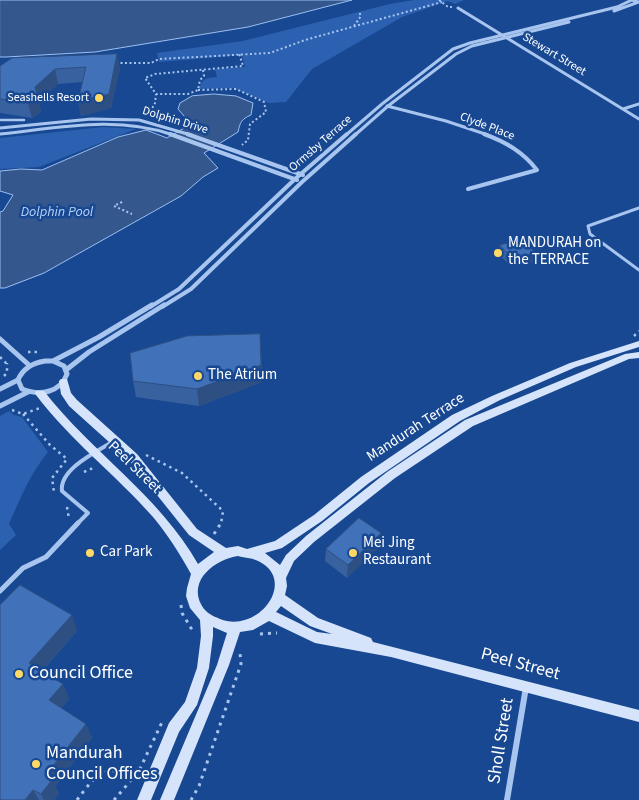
<!DOCTYPE html>
<style>
body{margin:0}
canvas{display:block;background:#184891}
</style>
<canvas width="639" height="800"></canvas>
<script>
const g = document.querySelector('canvas').getContext('2d');
g.lineJoin = 'round';
function paint(path, color) { g.fillStyle = color; g.fill(path, 'evenodd'); }
function stroke(path, color, width, dash) { g.strokeStyle = color; g.lineWidth = width; g.lineCap = dash ? 'butt' : 'round'; g.setLineDash(dash || []); g.stroke(path); }
function drawText(font, color, halo, rows, align = 'center') {
  g.font = font + ' "Source Sans 3",sans-serif'; g.lineWidth = 5; g.setLineDash([]); g.textBaseline = 'middle'; g.strokeStyle = halo; g.fillStyle = color; for (const [text, x, y, turn = 0] of rows) {
    g.save(); g.translate(x, y); g.rotate((+turn || 0) * Math.PI / 180); g.textAlign = isNaN(turn) ? turn : align; if (halo) g.strokeText(text, 0, 0); g.fillText(text, 0, 0); g.restore();
  }
}
const green = new Path2D(`
 M414 0H464L455 4 448 1 402 17 312 69 286 102 269 103 233 88 199 89C203 78 206 78 217 77L215 69 245 67 242 55 159 62 157 53 243 41 390 4Z
 M103 127 136 129 39 167 0 169V138Z
 M9 411 14 415 22 417 48 452C30 474 20 499 9 524L16 535 0 550V416Z`);
const water = new Path2D(`
 M0 0H352L248 27 95 52 6 57H0Z
 M214 94 236 96 253 103 251 115C241 119 240 123 238 132L204 153 218 168 203 177 181 196 44 273 5 288H0V212L3 211 13 195 0 191V171L21 169 42 170 118 137 146 130 167 138 191 124 178 109 180 103 192 96Z`);
const pathFar2 = new Path2D(`
 M439 0 448 7H452
 M354 26 361 16 359 12
 M116 63H151L159 59 270 53 305 40 442 2
 M203 70 204 76 200 80 198 90 188 94H156L145 78 155 74 243 66 239 53
 M198 90 236 89 264 102 266 112 250 124 248 140 242 145
 M148 116 155 103 156 94
 M122 202 114 206 132 214`);
const pathFar1 = new Path2D(`
 M634 336 639 331
 M28 352H39
 M0 357 6 363
 M4 376 7 373V363
 M12 410 23 414 40 408
 M23 414 50 445 67 459 52 478 54 492
 M146 455 182 473 223 511 221 524
 M84 472 95 467
 M67 507 69 519`);
const path = new Path2D(`
 M214 534 221 523
 M181 605 182 613 194 633
 M260 634 277 633
 M77 800C101 768 99 771 139 771
 M114 800 139 771 163 720
 M191 800 199 786 241 664 240 653`);
const laneFar3 = new Path2D(`
 M0 120H24`);
const laneFar2 = new Path2D(`
 M639 208 588 226 590 234 639 270`);
const laneFar1 = new Path2D(`
 M77 524 88 513 62 491C59 469 98 451 114 441`);
const lane = new Path2D(`
 M0 591 23 568 46 557 78 523`);
const streetFar3 = new Path2D(`
 M458 8 639 119
 M614 11 639 2
 M387 106 446 121 488 135
 M623 109 639 104
 M0 128 91 119 139 120 191 135
 M0 134C58 128 117 115 173 135
 M346 135 382 104 453 49 470 43 617 7 632 0 638 2
 M355 135 388 106 456 54 472 46 569 22`);
const streetFar2 = new Path2D(`
 M170 134 297 180
 M187 134 303 175
 M468 189 537 170C523 152 506 142 484 134
 M150 307 179 289 295 179 347 134
 M162 307 191 289 302 182 356 134`);
const streetFar1 = new Path2D(`
 M0 339 29 365
 M45 361H53L64 366 67 374C60 393 40 396 22 389L18 380C23 368 32 363 45 361Z
 M53 361 99 337 152 305
 M66 370 89 352 164 305
 M0 389 18 380
 M0 406 28 392`);
const street = new Path2D(`
 M507 800 526 687`);
const secondary = new Path2D(`
 M639 341V347L576 367 500 400 460 421 369 483 322 521 282 548 265 553 280 565 286 555 306 536 387 472 465 420 625 354 639 352V358L629 359 473 426 395 478 314 542 294 561 286 578 287 586 285 595 318 618 371 638 373 642 639 710V722L391 657 315 643 269 621 253 630 240 632 229 665 174 800H160L217 665 227 633 213 627V636L209 668 197 705 179 732 151 800H137L169 723 185 702 197 668 201 636 200 620 190 608 186 596 187 588 191 574C180 554 168 535 153 517 116 475 71 441 36 395L35 393 36 391H44C91 452 159 495 198 564L214 552 189 535 129 460 69 406 61 394 59 381 61 379H67L71 393 77 400 137 454 197 529 226 548 238 546 247 549 275 541 314 515 361 477 452 415 492 396 570 363ZM238 556C245 558 254 558 260 562 297 582 258 634 220 619 213 616 206 613 202 606 187 580 216 559 238 556ZM281 606 310 626 332 634 317 632 276 612Z`);
const wall = new Path2D(`
 M0 66 120 68 111 108 81 116 78 101 83 82 58 84 39 101 41 112 32 118 0 113Z
 M500 245 536 253 534 262 511 267 498 253Z
 M261 350 262 382 199 406 136 397 133 381Z
 M380 546 347 578 325 561 326 549Z
 M0 605 77 631 42 671 63 684 69 699 61 708 86 724 92 738 55 786 59 793 54 800H0Z`);
const shadedWall = new Path2D(`
 M117 54 120 68 111 108 81 116 78 101Z
 M55 69 58 84 39 101 41 112 32 118 28 103 35 87Z
 M536 253 534 262 511 267 512 259Z
 M260 334 262 382 199 406 197 389Z
 M381 533 380 546 347 578 348 565Z
 M72 615 77 631 35 678 29 663Z
 M63 684 69 699 55 715 49 700Z
 M86 724 92 738 55 786 59 793 54 800H44L41 794 45 776Z
 M33 790 39 800H25Z`);
const building = new Path2D(`
 M117 54 109 94 78 101 86 67 55 69 35 87 38 98 28 103 0 99V66L12 58Z
 M523 240 536 253 512 259 500 245Z
 M260 334 261 365 197 389 133 381 130 353 187 336Z
 M359 518 381 533 348 565 326 549Z
 M20 585 72 615 29 663 63 684 49 700 86 724 45 776 52 780 41 794 33 790 25 800H0V605Z`);
const markers = [
 [99,98,5,"#ffd966"],
 [498,253,5,"#ffd966"],
 [198,376,5,"#ffd966"],
 [90,553,5,"#ffd966"],
 [353,553,5,"#ffd966"],
 [19,674,5,"#ffd966"],
 [36,764,5,"#ffd966"]
];
const farStreetnames = [
 ["Stewart Street",554,55,31],
 ["Dolphin Drive",175,121,17],
 ["Clyde Place",487,127,21],
 ["Ormsby Terrace",321,144,-41]
];
const farPoinames = [
 ["Seashells Resort",89,98]
];
const farWaternames = [
 ["Dolphin Pool",57,213]
];
const poiNames = [
 ["MANDURAH on",508,244],
 ["the TERRACE",508,261],
 ["The Atrium",208,376],
 ["Mei Jing",363,544],
 ["Restaurant",363,561],
 ["Car Park",100,553]
];
const streetNames = [
 ["Mandurah Terrace",416,428,-33],
 ["Peel Street",134,468,44]
];
const nearStreetnames = [
 ["Peel Street",520,665,15],
 ["Sholl Street",502,741,-81]
];
const nearPoinames = [
 ["Council Office",29,674],
 ["Mandurah",46,754],
 ["Council Offices",46,775]
];
paint(green, '#2b61b0');
paint(water, '#34578d');
stroke(water, '#9abff2', 1);
stroke(pathFar2, '#a7c5ef', 2, [2, 2.5]);
stroke(pathFar1, '#a7c5ef', 2.5, [2.5, 4]);
stroke(path, '#a7c5ef', 3, [3, 5]);
stroke(laneFar3, '#a7c5ef', 2.5);
stroke(laneFar2, '#a7c5ef', 3);
stroke(laneFar1, '#a7c5ef', 4);
stroke(lane, '#a7c5ef', 5);
stroke(streetFar3, '#a7c5ef', 3);
stroke(streetFar2, '#a7c5ef', 4);
stroke(streetFar1, '#a7c5ef', 5);
stroke(street, '#a7c5ef', 6);
paint(secondary, '#d5e4fb');
paint(wall, '#38619f');
paint(shadedWall, '#2e4f82');
paint(building, '#4171b9');
stroke(building, '#2e4f82', 1);
for (const [x, y, r, color] of markers) { const dot = new Path2D(); dot.arc(x, y, r, 0, 2 * Math.PI); g.fillStyle = color; g.fill(dot); stroke(dot, '#184891', 2); }
drawText('12px', '#fff', '#184891', farStreetnames);
drawText('12px', '#fff', '#184891', farPoinames, 'right');
drawText('italic 14px', '#b3cff6', '#184891', farWaternames);
drawText('15px', '#fff', '#184891', poiNames, 'left');
drawText('15px', '#fff', '#184891', streetNames);
drawText('18px', '#fff', '#184891', nearStreetnames);
drawText('18px', '#fff', '#184891', nearPoinames, 'left');
</script>
